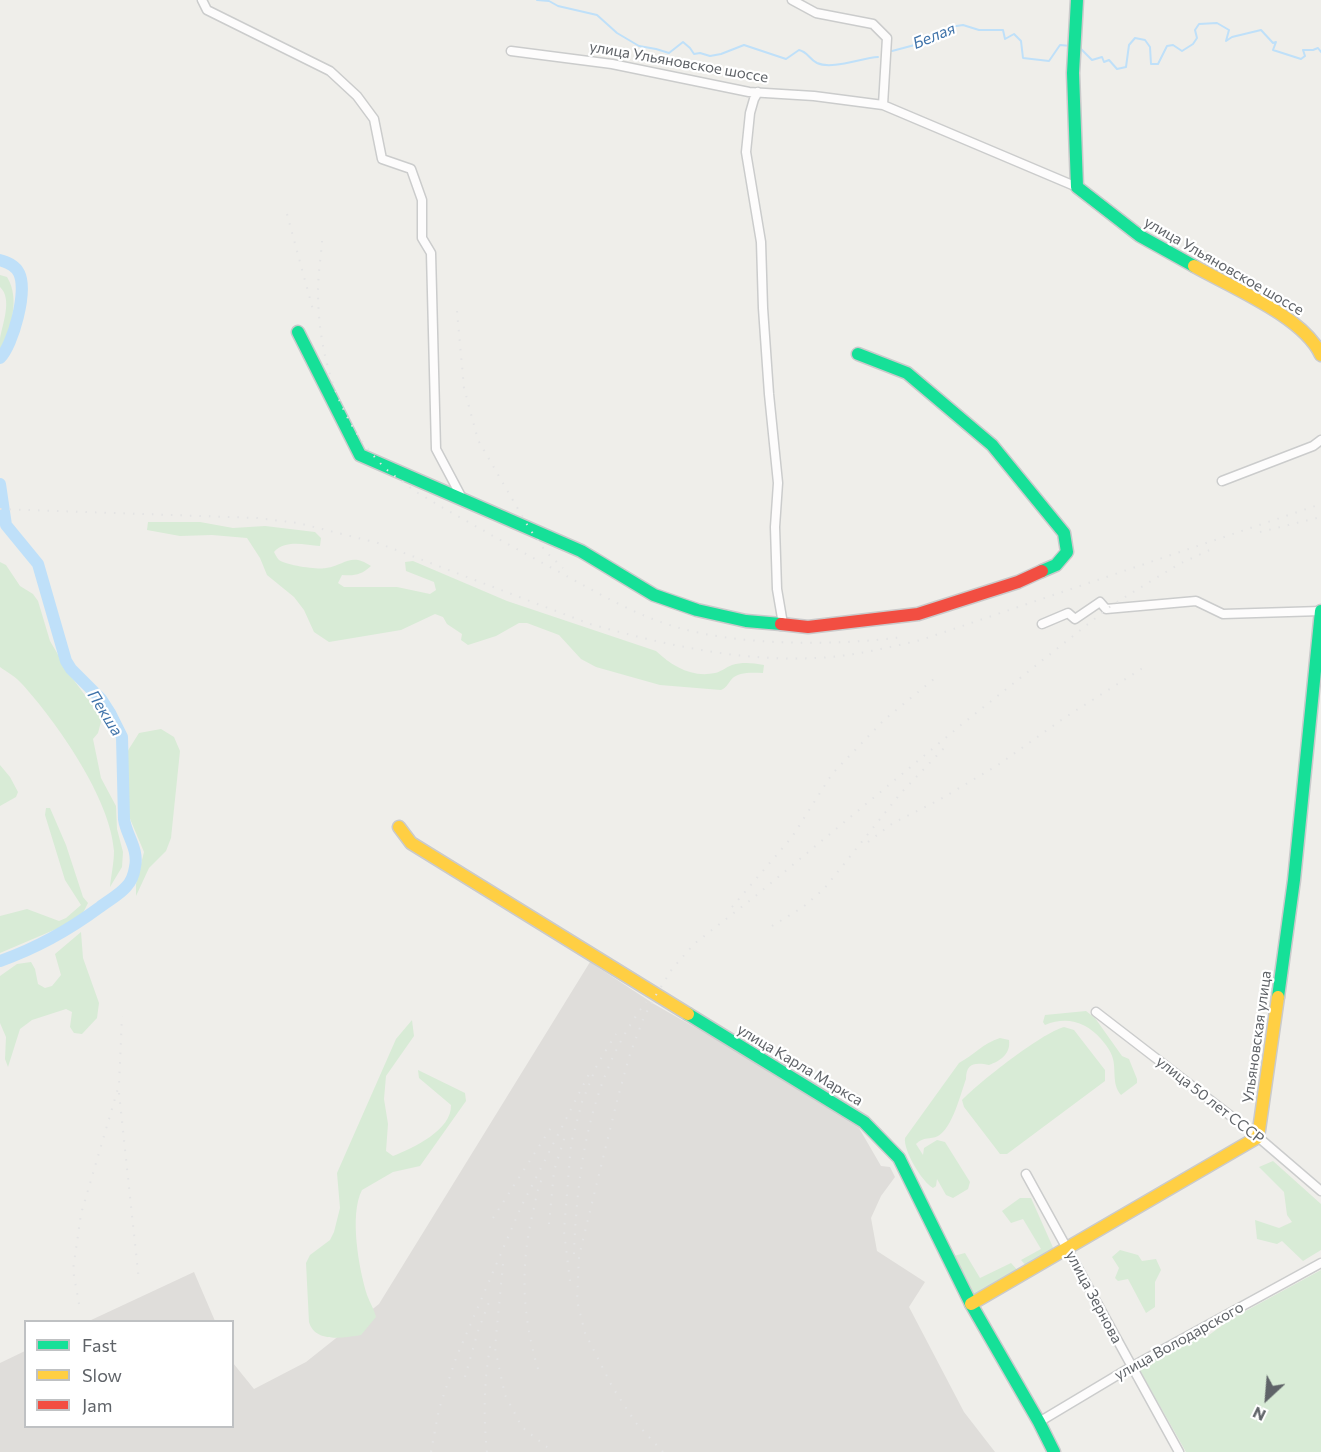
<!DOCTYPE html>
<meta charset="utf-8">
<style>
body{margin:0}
#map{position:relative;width:1321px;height:1452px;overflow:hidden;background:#efeeea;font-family:Commissioner,sans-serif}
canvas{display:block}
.legend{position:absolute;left:24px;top:1320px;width:210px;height:108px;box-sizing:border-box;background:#fff;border:2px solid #bfc1c3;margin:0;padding:8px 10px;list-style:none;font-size:18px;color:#5f6368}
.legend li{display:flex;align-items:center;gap:12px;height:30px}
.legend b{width:30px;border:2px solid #bfc1c3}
.north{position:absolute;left:1237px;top:1368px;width:60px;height:60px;-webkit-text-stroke:4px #fff;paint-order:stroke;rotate:206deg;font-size:16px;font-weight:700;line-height:24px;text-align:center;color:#5f6368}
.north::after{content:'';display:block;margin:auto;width:21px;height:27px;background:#5f6368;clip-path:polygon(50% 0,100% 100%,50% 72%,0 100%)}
</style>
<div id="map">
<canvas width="1321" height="1452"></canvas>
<ul class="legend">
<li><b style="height:8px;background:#16e098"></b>Fast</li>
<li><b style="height:8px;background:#ffcf43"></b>Slow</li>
<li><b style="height:8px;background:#f24e42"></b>Jam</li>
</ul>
<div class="north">N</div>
</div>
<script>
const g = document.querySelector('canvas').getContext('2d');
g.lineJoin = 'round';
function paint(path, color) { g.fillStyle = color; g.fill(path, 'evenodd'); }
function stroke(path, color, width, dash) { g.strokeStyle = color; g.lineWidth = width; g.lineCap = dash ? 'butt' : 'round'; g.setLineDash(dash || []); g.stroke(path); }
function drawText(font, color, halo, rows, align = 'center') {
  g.font = font + ' Commissioner,sans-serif'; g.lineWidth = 4.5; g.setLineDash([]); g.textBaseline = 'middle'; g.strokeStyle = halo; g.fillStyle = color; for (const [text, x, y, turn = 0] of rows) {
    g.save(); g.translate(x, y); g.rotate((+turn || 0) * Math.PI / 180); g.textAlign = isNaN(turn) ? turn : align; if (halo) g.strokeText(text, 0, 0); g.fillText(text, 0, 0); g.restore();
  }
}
const industrial = new Path2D(`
 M590 962 654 1004 724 1044 859 1128 881 1166 890 1167 895 1177 881 1196 871 1218 877 1251 925 1282 909 1307 964 1412 995 1452H0V1363L25 1351 26 1426H232L233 1363 254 1389 306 1362 379 1304Z
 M194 1272 215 1321H89Z`);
const green = new Path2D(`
 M0 275 7 277C21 299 10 332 0 354 0 350 0 344 0 339 2 325 13 299 0 287Z
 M148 522H200L233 528 265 526 315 532 321 538 320 546C305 545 285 539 274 552 275 554 277 558 279 560 285 565 318 570 326 568 345 565 351 552 371 566 361 575 355 576 342 575L338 583 344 587H397L430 594 436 590 434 582 406 571 405 562 413 561 507 601 656 651C672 666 692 678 715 673 721 672 726 667 732 665 743 662 752 663 764 665L763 673C753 673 738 671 731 680 727 685 727 687 721 690L660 685 596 667 581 659 559 635 527 623H519L496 636 468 645 461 640 462 634 447 624 443 617 435 614 401 630 329 642 314 632 304 610 294 597 267 575 260 558 247 538 212 535 180 536 147 530Z
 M0 562 6 565 20 586 33 594 38 601 50 641 70 675 102 718 98 733 93 739 101 778 116 806 117 829 123 852 122 867 110 887C111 876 114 863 114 851 111 799 56 721 22 684 16 677 7 672 0 667Z
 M161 729 174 737 180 751 171 838 166 851 149 868 136 896V884L144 852 128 814 127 752 139 733Z
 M0 765 10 777 18 792 16 797 0 806Z
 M46 808H50L66 845 83 897 88 903 83 913 75 921 0 953V916L27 909 59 921 66 918 81 905 65 880 45 815Z
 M81 932 83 958 99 1003 97 1018 82 1034 74 1033 70 1027 72 1012 66 1009 32 1020 20 1029 8 1067 5 1059 6 1037 0 1023V976L17 964 31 962 35 969 38 984 45 988 52 986 61 975 55 954Z
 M1086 1011 1095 1018 1122 1056 1129 1059 1137 1079V1083L1121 1095C1112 1085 1116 1071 1113 1059 1111 1051 1106 1045 1101 1039 1086 1022 1067 1016 1045 1025L1043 1022 1045 1015Z
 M412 1020 414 1036 386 1076 384 1099 388 1124 386 1151 393 1156C413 1148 452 1130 451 1105L419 1078 418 1070 465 1093 466 1101 420 1166 393 1172 362 1190C349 1215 359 1269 367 1295 370 1303 374 1309 376 1317L361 1335C343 1338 315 1343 309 1322L306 1263 310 1255 330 1240 334 1232 340 1208 337 1173 396 1039Z
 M1064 1027 1074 1030 1105 1070V1081L1007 1154H1000L964 1107 962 1100C981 1081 1040 1034 1064 1027Z
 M1000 1038 1009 1040C1011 1054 1000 1061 989 1065 975 1062 966 1063 966 1079 961 1093 952 1129 938 1136 930 1140 924 1136 916 1144L923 1155 924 1148 937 1140 945 1142 970 1182 968 1189 953 1198 946 1195 937 1179 936 1186 933 1188C922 1182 903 1150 905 1138L959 1063C974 1055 983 1043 1000 1038Z
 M1273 1161 1321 1204V1250L1303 1261 1282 1241 1277 1244 1257 1239 1255 1220 1279 1228 1292 1222 1287 1215 1284 1192 1259 1167Z
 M1020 1198H1031L1055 1252 1029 1269 1021 1260 1041 1249 1023 1219 1011 1223 1002 1211Z
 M1120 1250 1138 1255 1142 1261 1156 1259 1161 1270 1155 1282V1307L1146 1313 1128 1279 1118 1281 1115 1278 1119 1268 1112 1257Z
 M965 1253 980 1278 1011 1263 1020 1273 978 1297 972 1292 950 1257Z
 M1321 1270V1452H1186L1139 1369 1184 1344 1209 1335 1231 1319Z`);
const stream = new Path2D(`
 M537 0 549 1 558 6 597 15 617 33 639 46 656 49 669 53 683 42 690 48 694 54 700 53 710 56 721 54 744 45 786 59 799 50C808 52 809 59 817 63 832 70 861 58 878 57
 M1079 47 1092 60 1102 57 1104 62 1109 60 1117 69 1126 67 1129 45 1135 38 1145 40 1150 47 1151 64H1158L1167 46 1173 45 1182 51 1193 44 1197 38 1195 30 1199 24 1217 23 1229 30 1226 41 1232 37 1261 30 1273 43 1276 42 1273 50 1301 59 1305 56 1303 50H1313L1318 48 1321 52
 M892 51 926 42 940 36 950 27 963 25 979 30H1003L1005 39 1014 34 1021 41 1023 58 1049 61 1060 45 1071 46`);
const river = new Path2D(`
 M0 260C8 263 15 265 19 273 28 291 13 345 0 358
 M0 484 6 525 38 564 66 661 71 669 101 699 110 713 122 737 124 819C126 835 139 849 135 867 134 874 131 882 126 887 119 895 109 900 100 907 69 930 37 948 0 961`);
const street = new Path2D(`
 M202 0 207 10 330 71 357 96 374 119 382 159 411 169 422 200V238L431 253 436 449 462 498
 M792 0 816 13 873 24 887 38 883 105
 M511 51 612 64 749 92 814 96 883 105 1077 187
 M758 92 754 99 750 113 746 152 761 242 763 308 769 394 778 483 775 527 777 589 783 624
 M1222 481 1313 446 1321 440
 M1042 624 1068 613 1075 619 1100 602 1106 609 1196 601 1223 614 1321 611
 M1096 1012 1258 1137 1321 1191
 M1026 1174 1179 1452
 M1039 1422 1131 1367 1321 1263`);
const fast = new Path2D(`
 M1077 0 1073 73 1077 187 1140 236 1194 266
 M298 332 360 455 581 551 654 595 697 610 746 621 781 624
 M858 354 907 373 992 445 1064 533 1067 552 1056 565 1042 571
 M1278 997 1294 880 1321 611
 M688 1014 864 1122 899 1158 971 1304 1039 1422 1054 1452`);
const slow = new Path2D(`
 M1194 266C1231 287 1304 317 1321 355
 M399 827 411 843 688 1014
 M971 1304 1258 1137 1278 997`);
const jam = new Path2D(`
 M781 624 808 627 918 614 1018 582 1042 571`);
const rail = new Path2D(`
 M287 214 313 310
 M322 241C321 257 318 275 318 291 318 355 338 422 385 468 395 477 407 485 418 493 465 521 513 547 561 573 598 593 635 615 676 627 740 646 836 646 902 637
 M457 311 464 388 478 440 529 528 546 552 563 568
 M0 509 257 518 298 523 378 543 590 624C669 646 749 664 831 657 861 654 891 647 921 640L1321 504
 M1260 532 1321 517
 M868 842 893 823 939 800 998 765 1064 718 1146 666
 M732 907 792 837 832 774 884 720 934 679
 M772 926 803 907 824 889 900 794 944 748
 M119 1093 139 1281
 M493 1218 554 1123
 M549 1224 554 1171 566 1133
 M574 1254C577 1165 591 1074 646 1002
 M503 1264 495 1348 505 1395 522 1427 553 1452
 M570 1281 564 1231 571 1144 582 1102 597 1065 616 1034
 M79 1304 73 1270 81 1214 119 1085 122 1016
 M538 1369C522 1315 520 1267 533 1212 536 1200 537 1188 543 1177
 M465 1377 478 1331 491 1297
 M431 1452 439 1409 456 1358 521 1207 591 1070
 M487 1452C483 1415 484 1378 491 1342
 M663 1452 636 1423 613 1388 585 1333 577 1301 579 1256 618 1097 630 1054 644 1017 656 995 672 969 694 944 753 898 961 725 1112 605 1179 564 1212 549`);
const streetNames = [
 ["улица Ульяновское шоссе",679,62,10],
 ["улица Ульяновское шоссе",1224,266,30],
 ["Ульяновская улица",1257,1037,-82],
 ["улица Карла Маркса",800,1065,31],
 ["улица 50 лет СССР",1210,1100,38],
 ["улица Зернова",1094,1297,62],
 ["улица Володарского",1179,1341,-29]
];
const waterNames = [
 ["Белая",934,36,-22],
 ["Пекша",105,713,58]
];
paint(industrial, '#dfddda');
paint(green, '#d8ebd6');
stroke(stream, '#bfe0f9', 2);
stroke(river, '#bfe0f9', 12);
stroke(street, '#cbcccc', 11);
stroke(fast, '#cacacb', 15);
stroke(slow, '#cacacb', 15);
stroke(jam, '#cacacb', 15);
stroke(street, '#fdfcfc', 8);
stroke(fast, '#16e098', 12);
stroke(slow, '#ffcf43', 12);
stroke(jam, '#f24e42', 12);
stroke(rail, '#e4e4e4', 2, [1.5, 8]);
drawText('15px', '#5f6368', '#fff', streetNames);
drawText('italic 16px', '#4174aa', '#fff', waterNames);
</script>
